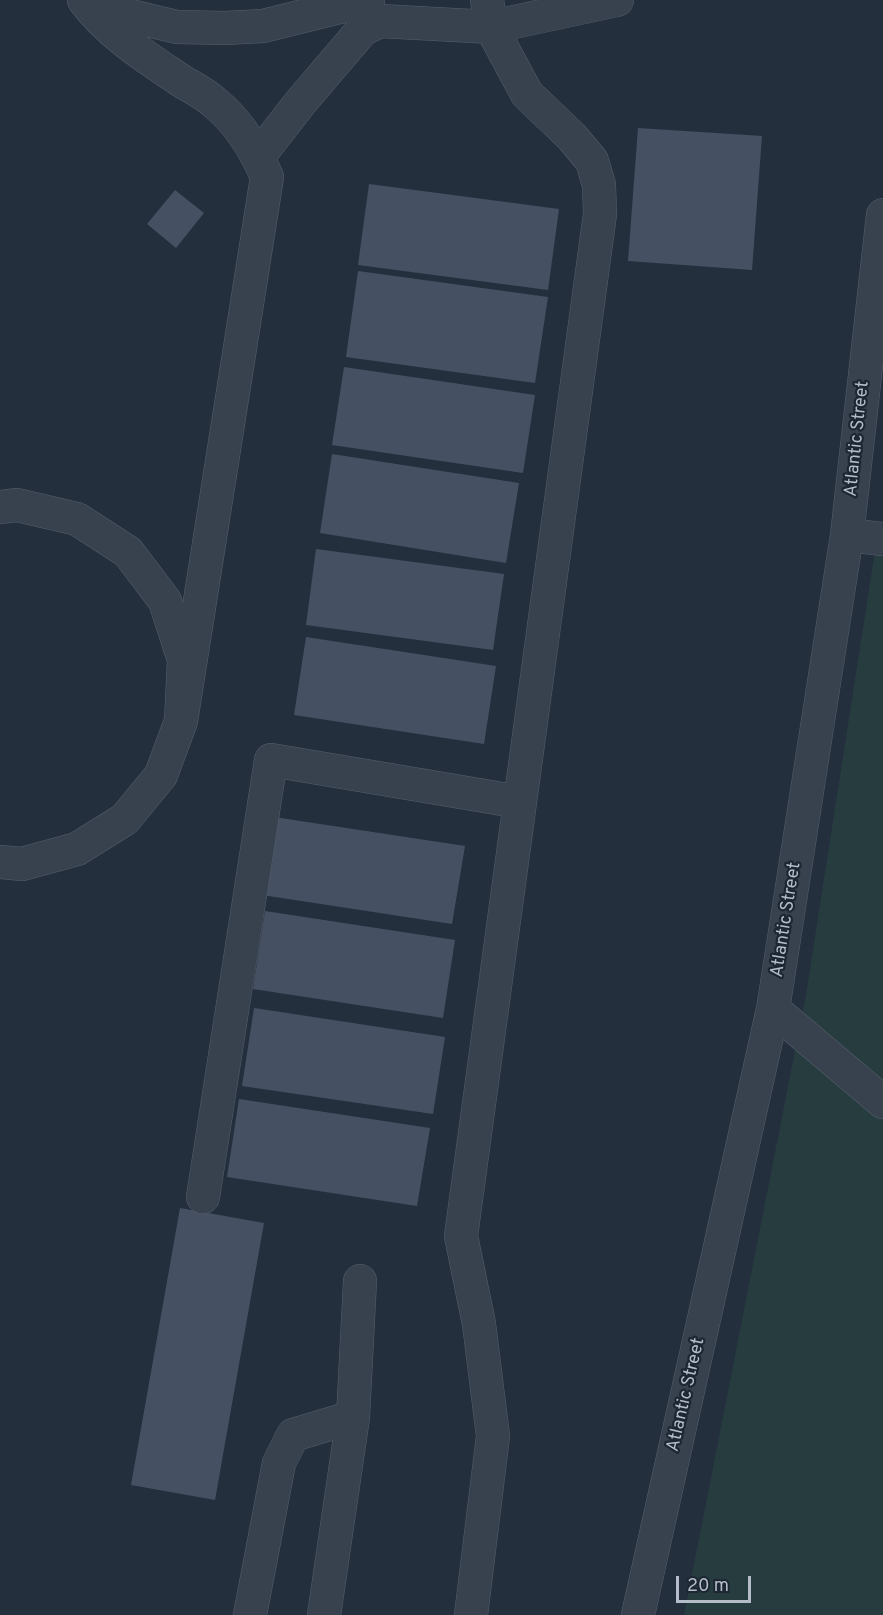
<!DOCTYPE html>
<style>
body{margin:0}
#map{position:relative;width:883px;height:1615px;overflow:hidden;background:#242f3e;font-family:Overpass,sans-serif}
canvas{display:block}
.scale{position:absolute;left:676px;top:1576px;width:75px;height:27px;box-sizing:border-box;border:3px solid #b4bcc9;border-top:0;padding-left:8px;font-size:18px;line-height:21px;white-space:nowrap;color:#b4bcc9;-webkit-text-stroke:4px #1d2633;paint-order:stroke}
</style>
<div id="map">
<canvas width="883" height="1615"></canvas>
<div class="scale">20 m</div>
</div>
<script>
const g = document.querySelector('canvas').getContext('2d');
g.lineJoin = 'round';
function paint(path, color) { g.fillStyle = color; g.fill(path, 'evenodd'); }
function stroke(path, color, width, dash) { g.strokeStyle = color; g.lineWidth = width; g.lineCap = dash ? 'butt' : 'round'; g.setLineDash(dash || []); g.stroke(path); }
function drawText(font, color, halo, rows, align = 'center') {
  g.font = font + ' Overpass,sans-serif'; g.lineWidth = 4.5; g.setLineDash([]); g.textBaseline = 'middle'; g.strokeStyle = halo; g.fillStyle = color; for (const [text, x, y, turn = 0] of rows) {
    g.save(); g.translate(x, y); g.rotate((+turn || 0) * Math.PI / 180); g.textAlign = isNaN(turn) ? turn : align; if (halo) g.strokeText(text, 0, 0); g.fillText(text, 0, 0); g.restore();
  }
}
const green = new Path2D(`
 M877 538 883 539V1615H684L806 995Z`);
const building = new Path2D(`
 M638 128 762 136 752 270 628 261Z
 M369 184 559 209 548 290 358 265Z
 M175 190 204 213 176 248 147 224Z
 M358 271 548 297 535 383 346 357Z
 M344 367 535 395 523 473 332 445Z
 M332 454 519 483 506 563 320 533Z
 M316 549 504 574 493 650 306 625Z
 M306 637 496 666 484 744 294 715Z
 M274 817 465 846 452 924 262 895Z
 M265 911 455 940 443 1018 253 989Z
 M254 1008 445 1037 433 1114 242 1086Z
 M239 1099 430 1128 417 1206 227 1177Z
 M180 1208 264 1223 215 1500 131 1485Z`);
const minor = new Path2D(`
 M84 0C110 35 148 58 183 82 194 88 205 94 214 102 239 122 255 149 267 177L181 721
 M96 0 126 15 177 27 225 28 263 26 368 0
 M258 157 300 103 363 29 380 21 491 27 617 0
 M0 507 17 505 77 519 128 552 165 601 184 660 181 721 161 775 125 819 77 849 22 864 0 862
 M847 535 883 539
 M773 1009 883 1102
 M203 1197 271 760 520 802
 M250 1615 279 1463 293 1435 353 1417
 M324 1615 353 1417 360 1281
 M471 1615 493 1436 479 1324 461 1236 600 214 599 185 592 161 572 137 527 94 491 27 487 0
 M638 1615 773 1009 847 535 883 215`);
const streetNames = [
 ["Atlantic Street",858,439,-84],
 ["Atlantic Street",787,920,-81],
 ["Atlantic Street",687,1395,-77]
];
paint(green, '#263c3f');
paint(building, '#455162');
stroke(minor, '#565f6c', 34);
stroke(minor, '#38414e', 33);
drawText('18px', '#b4bcc9', '#1d2633', streetNames);
</script>
